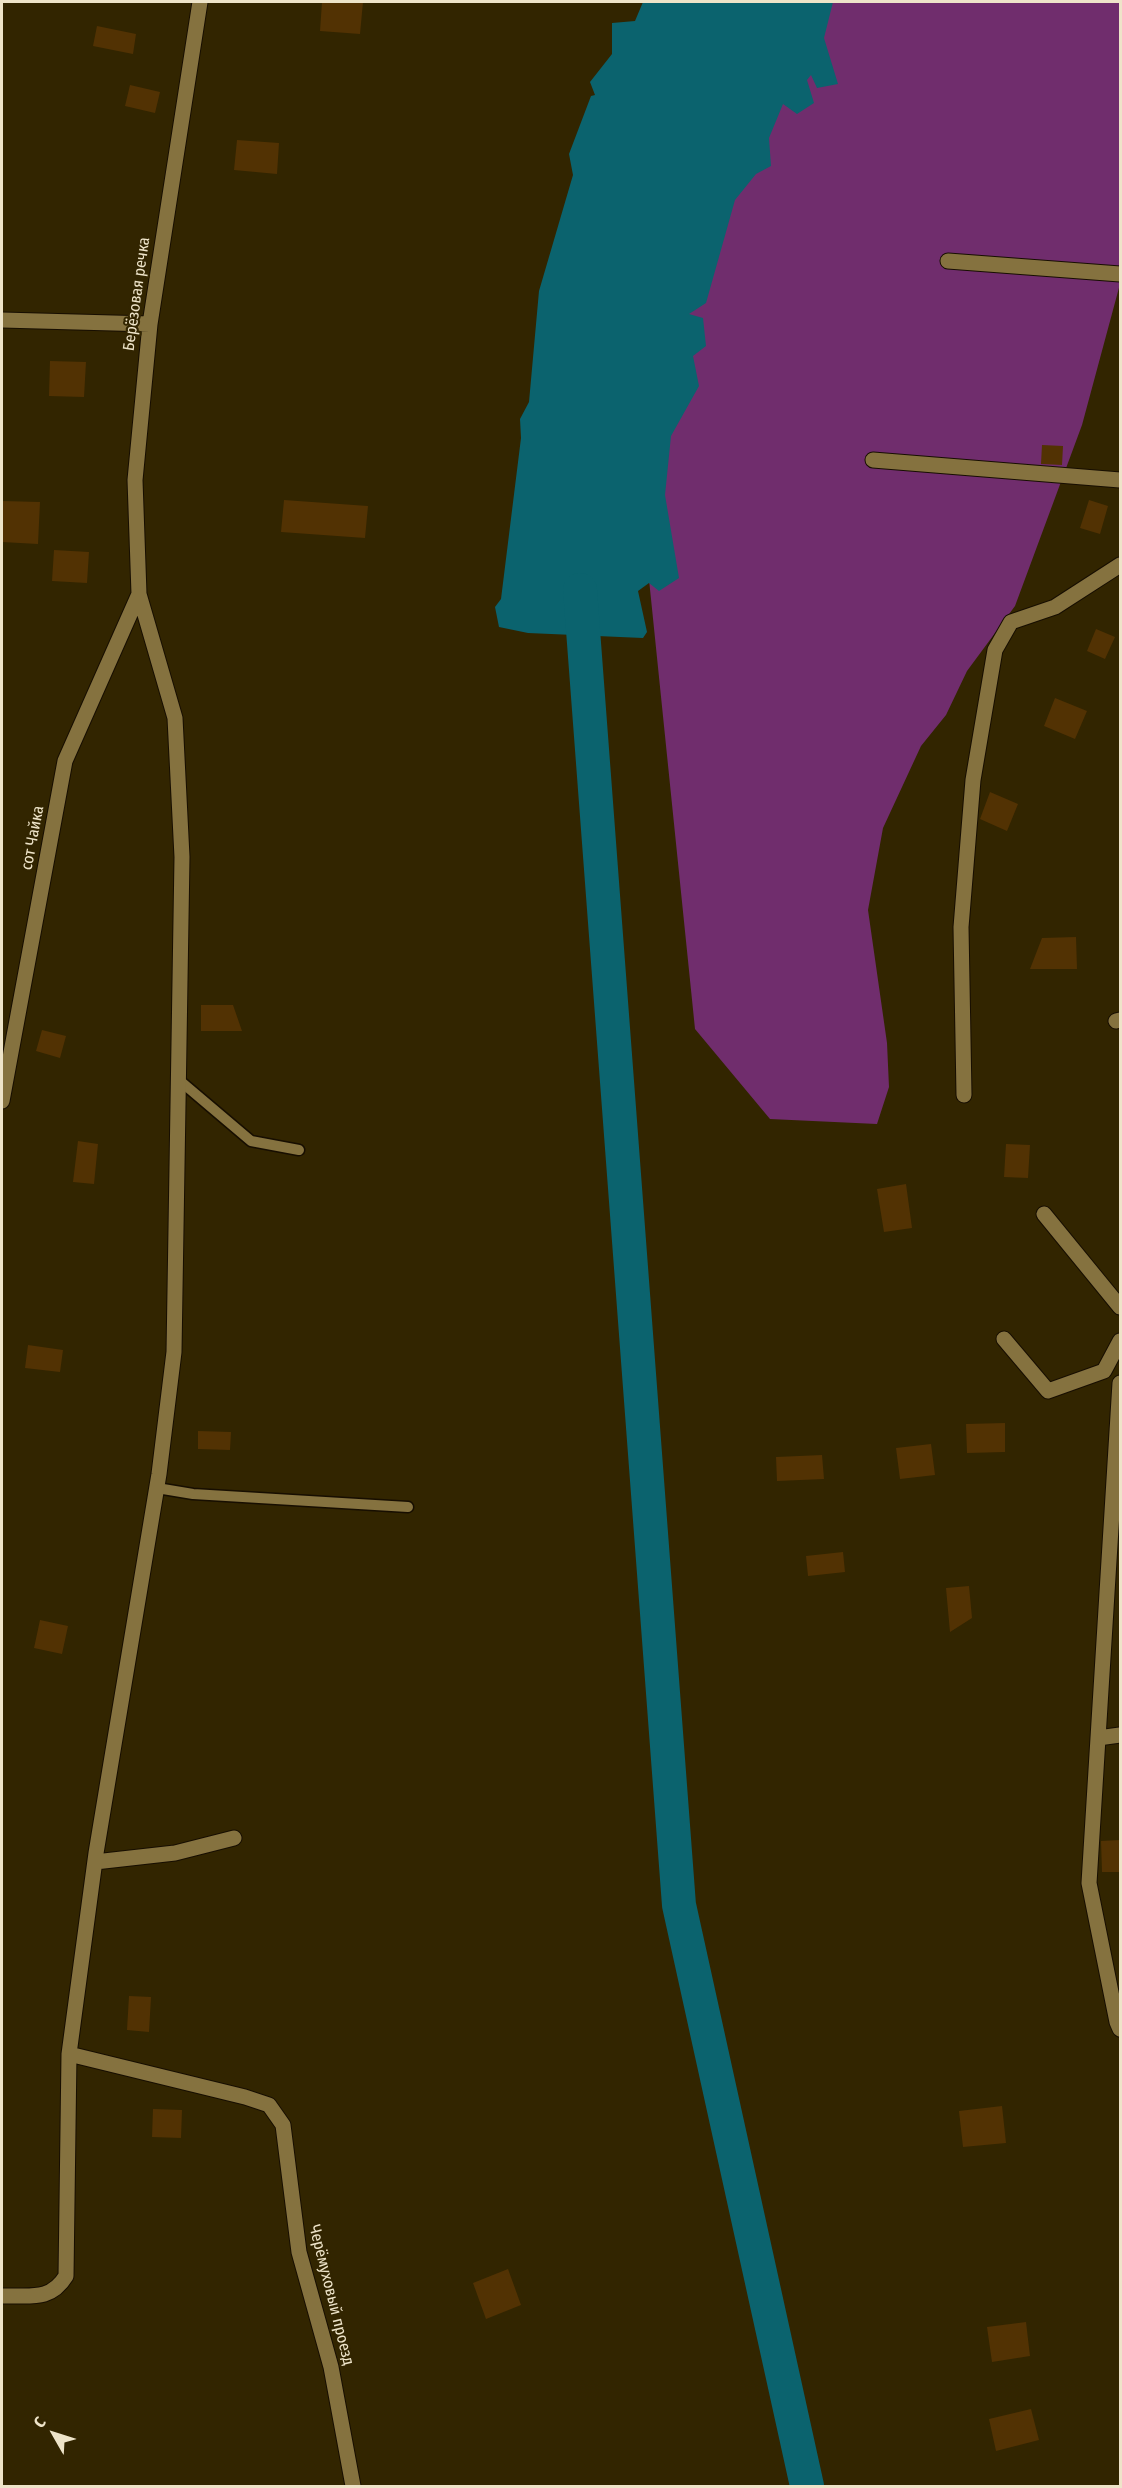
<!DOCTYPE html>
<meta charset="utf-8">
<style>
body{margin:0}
#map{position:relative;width:1122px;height:2488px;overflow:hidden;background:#322500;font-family:"Fira Sans Condensed",sans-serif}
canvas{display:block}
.frame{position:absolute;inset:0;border:3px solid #eee4c9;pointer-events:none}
.north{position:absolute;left:24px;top:2404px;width:60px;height:60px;-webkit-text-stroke:4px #322500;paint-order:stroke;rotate:309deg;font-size:16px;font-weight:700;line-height:24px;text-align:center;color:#eee4c9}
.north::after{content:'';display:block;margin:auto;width:21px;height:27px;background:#eee4c9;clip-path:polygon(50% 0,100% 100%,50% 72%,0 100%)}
</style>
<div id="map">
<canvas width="1122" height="2488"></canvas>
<div class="frame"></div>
<div class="north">С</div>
</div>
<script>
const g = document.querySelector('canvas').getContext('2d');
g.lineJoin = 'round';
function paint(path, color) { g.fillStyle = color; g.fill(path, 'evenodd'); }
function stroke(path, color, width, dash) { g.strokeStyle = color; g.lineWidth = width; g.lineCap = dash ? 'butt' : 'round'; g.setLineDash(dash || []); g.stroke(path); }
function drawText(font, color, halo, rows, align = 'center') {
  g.font = font + ' "Fira Sans Condensed",sans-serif'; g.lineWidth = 4.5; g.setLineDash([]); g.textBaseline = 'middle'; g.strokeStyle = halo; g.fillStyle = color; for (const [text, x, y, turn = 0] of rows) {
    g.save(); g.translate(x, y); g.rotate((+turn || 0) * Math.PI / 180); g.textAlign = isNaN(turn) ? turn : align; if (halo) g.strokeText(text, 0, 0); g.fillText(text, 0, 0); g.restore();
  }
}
const forest = new Path2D(`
 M804 2H1120V284L1082 425 1015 606 967 671 946 715 921 746 883 828 868 910 887 1043 889 1087 877 1124 770 1119 695 1029 633 423Z`);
const water = new Path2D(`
 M643 2H833L824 38 838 84 817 88 811 75 807 80 814 103 797 114 783 104 769 138 771 166 756 174 735 200 706 303 689 314 703 318 706 346 693 356 699 386 671 436 665 495 679 578 659 591 649 583 638 591 647 632 643 638 528 633 499 627 495 607 501 599 521 438 520 419 529 402 539 291 573 175 569 154 591 96 595 95 590 82 612 54V23L635 21Z`);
const river = new Path2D(`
 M580 590 679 1905 807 2486`);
const building = new Path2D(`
 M322 2H363L360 34 320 31Z
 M97 26 136 34 133 54 93 46Z
 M130 85 160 92 155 113 125 106Z
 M237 140 279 143 277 174 234 170Z
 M50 361 86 362 84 397 49 396Z
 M1042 445 1063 446 1062 465 1041 464Z
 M284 500 368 506 365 538 281 532Z
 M1089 500 1108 506 1100 534 1080 528Z
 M2 501 40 502 38 544 2 542Z
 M54 550 89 552 87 583 52 581Z
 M1096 629 1115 637 1105 659 1087 651Z
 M1055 698 1087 711 1075 739 1044 726Z
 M990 792 1018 804 1007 831 980 819Z
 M1076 937 1077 969H1030L1042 938Z
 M201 1005H233L242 1031H201Z
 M42 1030 66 1036 60 1058 36 1051Z
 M78 1141 98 1144 94 1184 73 1182Z
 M1006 1144 1030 1145 1028 1178 1004 1177Z
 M906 1184 912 1228 884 1232 877 1189Z
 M28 1345 63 1350 60 1372 25 1368Z
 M1005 1423V1452L967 1453 966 1424Z
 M198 1431 231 1432 230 1450 198 1449Z
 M931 1444 935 1475 900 1479 896 1448Z
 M822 1455 824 1479 777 1481 776 1457Z
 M843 1552 845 1572 808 1576 806 1556Z
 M969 1586 972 1618 950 1632 946 1588Z
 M40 1620 68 1626 62 1654 34 1648Z
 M1120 1840V1872H1102L1101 1841Z
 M129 1996 151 1997 149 2032 127 2030Z
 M1002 2106 1006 2143 963 2147 959 2111Z
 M153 2109 182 2110 181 2138 152 2137Z
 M508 2269 521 2305 486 2319 473 2283Z
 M1026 2322 1030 2356 992 2362 987 2327Z
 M1031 2409 1039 2440 996 2451 989 2419Z`);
const lane = new Path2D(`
 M179 1080 251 1141 299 1150
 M157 1488 193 1494 408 1507`);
const street = new Path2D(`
 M948 261 1120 274
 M2 320 150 324
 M873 460 1120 480
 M1116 1021 1120 1020
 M964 1095 961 927 973 780 995 650 1011 622 1055 607 1120 565
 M2 1101 65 761 139 594
 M1044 1214 1120 1307
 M1004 1339 1048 1391 1104 1371 1120 1341
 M1120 1383 1089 1883 1117 2022 1120 2029
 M1098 1738 1120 1735
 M95 1862 175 1853 234 1838
 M69 2054 245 2097 269 2105 283 2125 299 2252 331 2367 353 2486
 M2 2296C29 2295 50 2302 66 2276L69 2054 96 1853 159 1474 174 1352 182 857 175 718 139 594 135 480 150 324 200 2`);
const streetNames = [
 ["Берёзовая речка",137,294,-82],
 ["сот Чайка",33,838,-79],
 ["Черёмуховый проезд",331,2295,76]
];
paint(forest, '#702d6d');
paint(water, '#0b636e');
stroke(river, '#0b636e', 34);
paint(building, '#523203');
stroke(lane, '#170e00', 13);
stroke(street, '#170e00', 17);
stroke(lane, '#85723f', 10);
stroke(street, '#85723f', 15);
drawText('16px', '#eee4c9', '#322500', streetNames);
</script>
